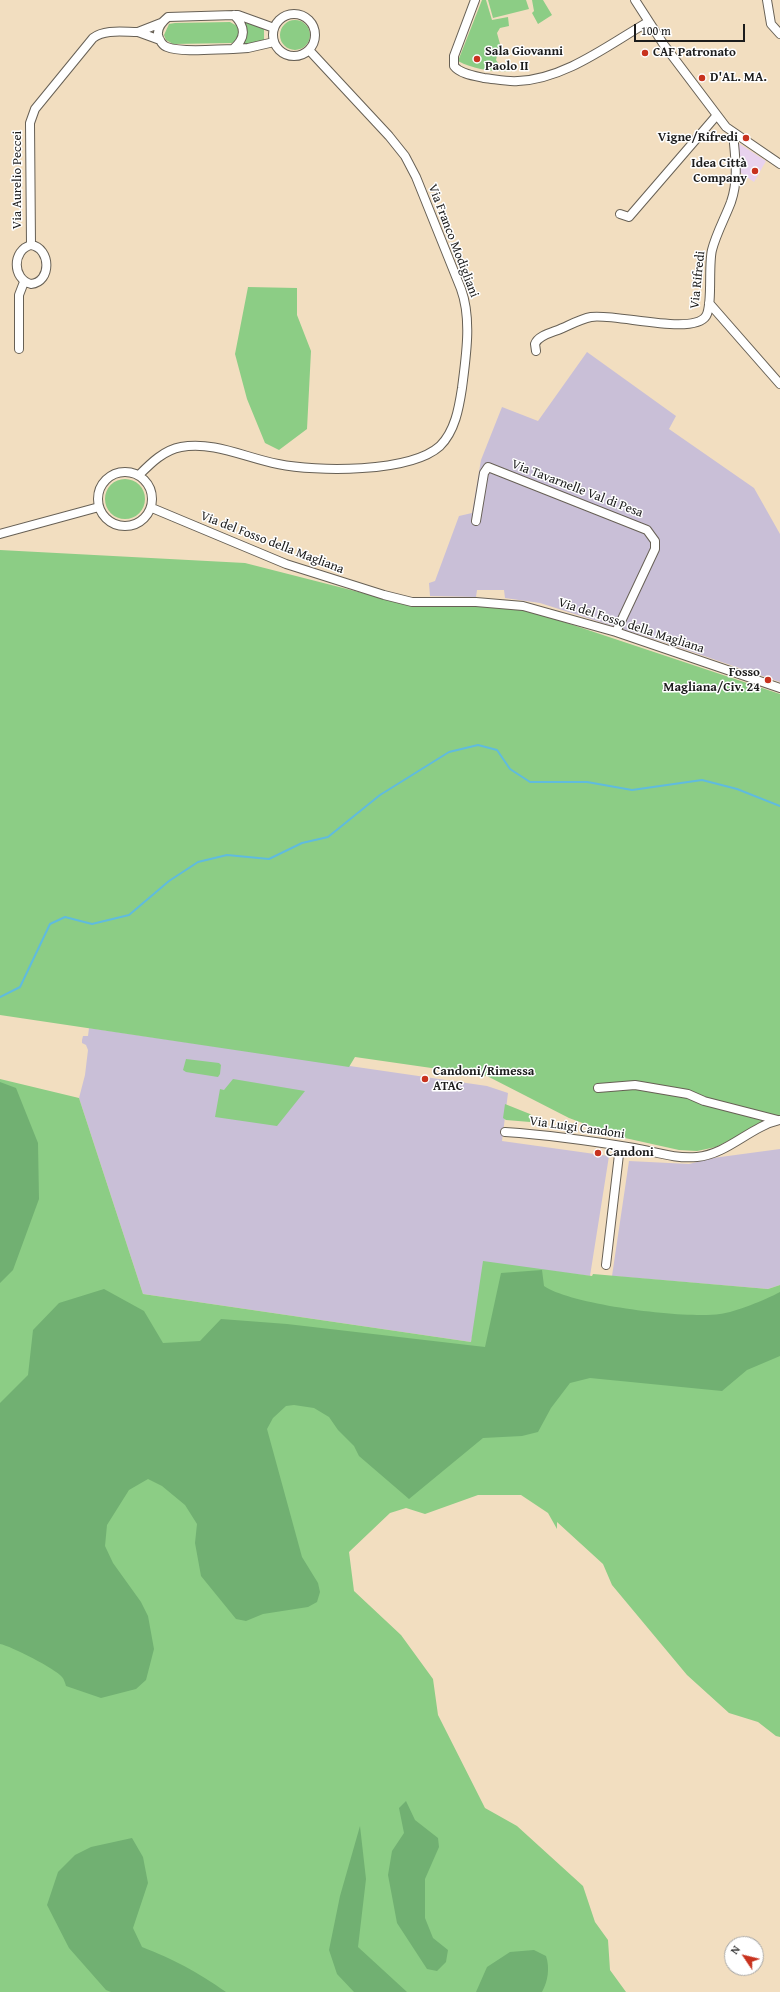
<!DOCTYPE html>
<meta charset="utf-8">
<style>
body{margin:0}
#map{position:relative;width:780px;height:1992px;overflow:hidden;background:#f2dec0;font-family:"Gentium Book Plus",serif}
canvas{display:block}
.north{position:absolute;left:724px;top:1936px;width:40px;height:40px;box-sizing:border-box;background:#fff;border:1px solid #a4a4a4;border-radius:50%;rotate:305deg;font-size:11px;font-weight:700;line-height:16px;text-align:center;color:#1c1c1c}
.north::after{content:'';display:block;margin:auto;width:14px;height:18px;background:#c8321e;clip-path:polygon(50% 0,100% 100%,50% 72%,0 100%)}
.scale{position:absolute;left:634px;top:24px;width:111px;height:18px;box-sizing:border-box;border:2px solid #1c1c1c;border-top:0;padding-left:5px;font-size:12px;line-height:14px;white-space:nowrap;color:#1c1c1c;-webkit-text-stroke:3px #fff;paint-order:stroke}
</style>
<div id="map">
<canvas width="780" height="1992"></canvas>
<div class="north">N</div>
<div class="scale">100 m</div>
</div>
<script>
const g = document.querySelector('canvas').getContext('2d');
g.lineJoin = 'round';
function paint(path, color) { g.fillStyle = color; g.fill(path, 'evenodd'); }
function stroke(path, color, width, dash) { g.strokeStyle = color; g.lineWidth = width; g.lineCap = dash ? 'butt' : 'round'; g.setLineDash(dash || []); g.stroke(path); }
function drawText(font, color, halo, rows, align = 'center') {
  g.font = font + ' "Gentium Book Plus",serif'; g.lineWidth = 3; g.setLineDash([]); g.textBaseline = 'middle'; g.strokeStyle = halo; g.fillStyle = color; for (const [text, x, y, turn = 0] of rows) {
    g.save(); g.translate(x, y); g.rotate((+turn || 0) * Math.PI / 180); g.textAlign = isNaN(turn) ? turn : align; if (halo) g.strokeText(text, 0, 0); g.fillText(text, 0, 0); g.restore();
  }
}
const built = new Path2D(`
 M735 141 766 161 754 182 738 171Z`);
const industrial = new Path2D(`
 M587 352 676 416 669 429 754 488 780 534V682L666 643 540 603 505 598 504 590H477L476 597 430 596 429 583 435 581 459 516 472 513 481 460 502 407 538 421Z
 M89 1028 487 1086 508 1093 502 1141 609 1156 590 1276 488 1263 471 1342 143 1294 79 1098 85 1075 88 1050 86 1045 82 1043V1040L83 1036H88Z
 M780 1149V1285L768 1289 612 1276 629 1161 689 1164 713 1158Z`);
const green = new Path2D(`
 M482 0H486L492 20 508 17 509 26 500 28 497 33 500 44 496 60 501 67 514 68 513 71C494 72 475 70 458 61Z
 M488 0H526L529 9 493 18Z
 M532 0H543L552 15 538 24 532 13 534 11Z
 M241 18 264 26V40L241 46C248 36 250 28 241 18Z
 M280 35a15 15 0 1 1 30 0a15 15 0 1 1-30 0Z
 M230 22 237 26C240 34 239 39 232 43L173 44 166 40 164 35 169 24 175 23Z
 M248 287 297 288V315L311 351 307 429 279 450 265 443 247 399 235 354Z
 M105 499a20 20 0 1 1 40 0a20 20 0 1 1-40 0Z
 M0 550 245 563 398 602 513 607 546 616 780 694V1118L762 1124 716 1147 697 1151 679 1150 625 1138 596 1128 569 1118 487 1076 355 1057 349 1067 0 1015Z
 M186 1059 219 1063 221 1065 220 1074 218 1077 186 1072 183 1070Z
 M0 1079 79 1098 143 1294 471 1342 483 1261 592 1276 593 1274 768 1289 780 1285V1737L776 1736 758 1722 729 1713 687 1675 612 1585 603 1564 557 1522V1529L548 1513 521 1495H478L425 1514 406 1508 390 1513 349 1552 354 1591 401 1635 433 1679 438 1715 485 1808 517 1826 583 1886 595 1922 608 1940 610 1970 626 1992H0Z
 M233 1079 305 1091 277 1126 215 1117 220 1089 224 1090Z
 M505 1104 530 1114 532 1116V1120L530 1122 506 1120 503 1118Z`);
const forest = new Path2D(`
 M0 1082 16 1088 38 1143 39 1199 13 1270 0 1283Z
 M542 1270 544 1286C571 1305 686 1319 720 1314 736 1312 765 1300 780 1292V1356L747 1370 722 1391 590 1378 570 1383 551 1408 538 1432 522 1436 483 1438 409 1499 359 1456 354 1446 338 1430 329 1417 314 1408 294 1405 286 1406 273 1418 267 1429 302 1557 318 1583 320 1592 317 1602 308 1607 263 1614 246 1621 236 1619 201 1576 195 1543 197 1524 185 1505 162 1486 148 1479 129 1490 107 1525 105 1546 113 1563 141 1602 148 1616 154 1649 146 1680 136 1689 101 1698 66 1686C65 1683 64 1679 62 1677 56 1669 11 1646 0 1644V1403L28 1375 33 1330 59 1303 104 1289 144 1311 163 1343 200 1341 221 1319 287 1324 485 1347 501 1273Z
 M406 1801 415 1820 438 1838 439 1847 425 1879V1918L433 1938 448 1950 446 1962 437 1971 427 1969 397 1923 388 1875 392 1851 404 1833 399 1808Z
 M360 1826 366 1879 358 1947 407 1992H354L337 1974 329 1950 340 1896Z
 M132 1838 143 1857 148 1883 133 1928 142 1947C175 1960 196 1971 226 1992H111L106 1990 69 1948 47 1905 58 1872 75 1855 91 1847Z
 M534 1950 546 1956C550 1968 548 1981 542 1992H476L487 1967 510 1952Z`);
const stream = new Path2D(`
 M0 997 20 987 50 924 65 917 92 924 129 915 169 881 198 862 227 855 269 859 302 843 328 837 380 795 449 752 478 745 497 750 510 769 530 782H587L632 790 702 780 737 789 780 806`);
const minor = new Path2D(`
 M475 0 454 56V66C460 74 475 76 484 78 495 79 507 82 518 81 565 79 608 45 648 22
 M635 0 664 45 726 127 780 164
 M767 0 771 24 780 34
 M273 35a21 21 0 1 1 42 0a21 21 0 1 1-42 0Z
 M234 15C246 27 246 38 233 49 217 49 181 53 167 47 163 46 159 40 158 35 157 27 163 21 168 17L234 15H238L274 28
 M160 40 138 32 161 23
 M233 49 248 48 274 42
 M620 214 629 217 717 115
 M31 245 30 123 35 109 93 38C105 29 123 32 138 32
 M31 245C51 248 52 282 31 284 12 279 12 250 31 245Z
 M709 303 780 384
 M19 349V295L24 282
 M536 351 535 344C538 336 550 333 558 330 568 326 580 319 591 317 615 313 693 336 706 316 713 305 708 266 712 250 716 234 725 218 731 202 739 179 735 156 733 133
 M98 499a27 27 0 1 1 54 0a27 27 0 1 1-54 0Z
 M139 475C151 463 164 450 181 447 214 441 246 458 278 464 316 472 410 473 440 446 455 431 459 408 462 388 466 356 472 319 461 289L416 177 405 156 389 136 309 50
 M152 508 286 564 384 595 412 602H476L523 606 616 632 780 688
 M476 521 484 473 488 467 647 530 655 541V549L616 632
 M0 534 99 507
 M598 1088 635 1085 688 1094 704 1101 778 1120
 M505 1132C548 1135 592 1141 634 1148 656 1152 675 1159 697 1157 728 1154 751 1126 780 1120
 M606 1265 620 1146`);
const markers = [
 [645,53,4,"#c8321e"],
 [477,59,4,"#c8321e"],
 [702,78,4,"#c8321e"],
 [746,138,4,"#c8321e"],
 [755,171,4,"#c8321e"],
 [768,680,4,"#c8321e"],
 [425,1079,4,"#c8321e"],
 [598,1153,4,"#c8321e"]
];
const poiNames = [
 ["Sala Giovanni",485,52],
 ["Paolo II",485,67],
 ["CAF Patronato",653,53],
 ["D'AL. MA.",710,78],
 ["Vigne/Rifredi",738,138,"right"],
 ["Idea Città",747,164,"right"],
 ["Company",747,179,"right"],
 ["Fosso",760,673,"right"],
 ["Magliana/Civ. 24",760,688,"right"],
 ["Candoni/Rimessa",433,1072],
 ["ATAC",433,1087],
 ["Candoni",606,1153]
];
const streetNames = [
 ["Via Aurelio Peccei",18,180,-90],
 ["Via Franco Modigliani",453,241,69],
 ["Via Rifredi",698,280,-84],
 ["Via Tavarnelle Val di Pesa",577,489,21],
 ["Via del Fosso della Magliana",272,543,21],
 ["Via del Fosso della Magliana",631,626,18],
 ["Via Luigi Candoni",577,1128,8]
];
paint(built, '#e8d2ee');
paint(industrial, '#c9bfd7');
paint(green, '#8ccd85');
paint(forest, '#71b072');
stroke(stream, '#60bbde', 2);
stroke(minor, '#676055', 10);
stroke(minor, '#fff', 8);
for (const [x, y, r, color] of markers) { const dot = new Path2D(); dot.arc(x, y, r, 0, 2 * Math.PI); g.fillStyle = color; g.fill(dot); stroke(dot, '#fff', 1.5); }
drawText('bold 13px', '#1c1c1c', '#fff', poiNames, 'left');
drawText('13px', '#1c1c1c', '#fff', streetNames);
</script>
